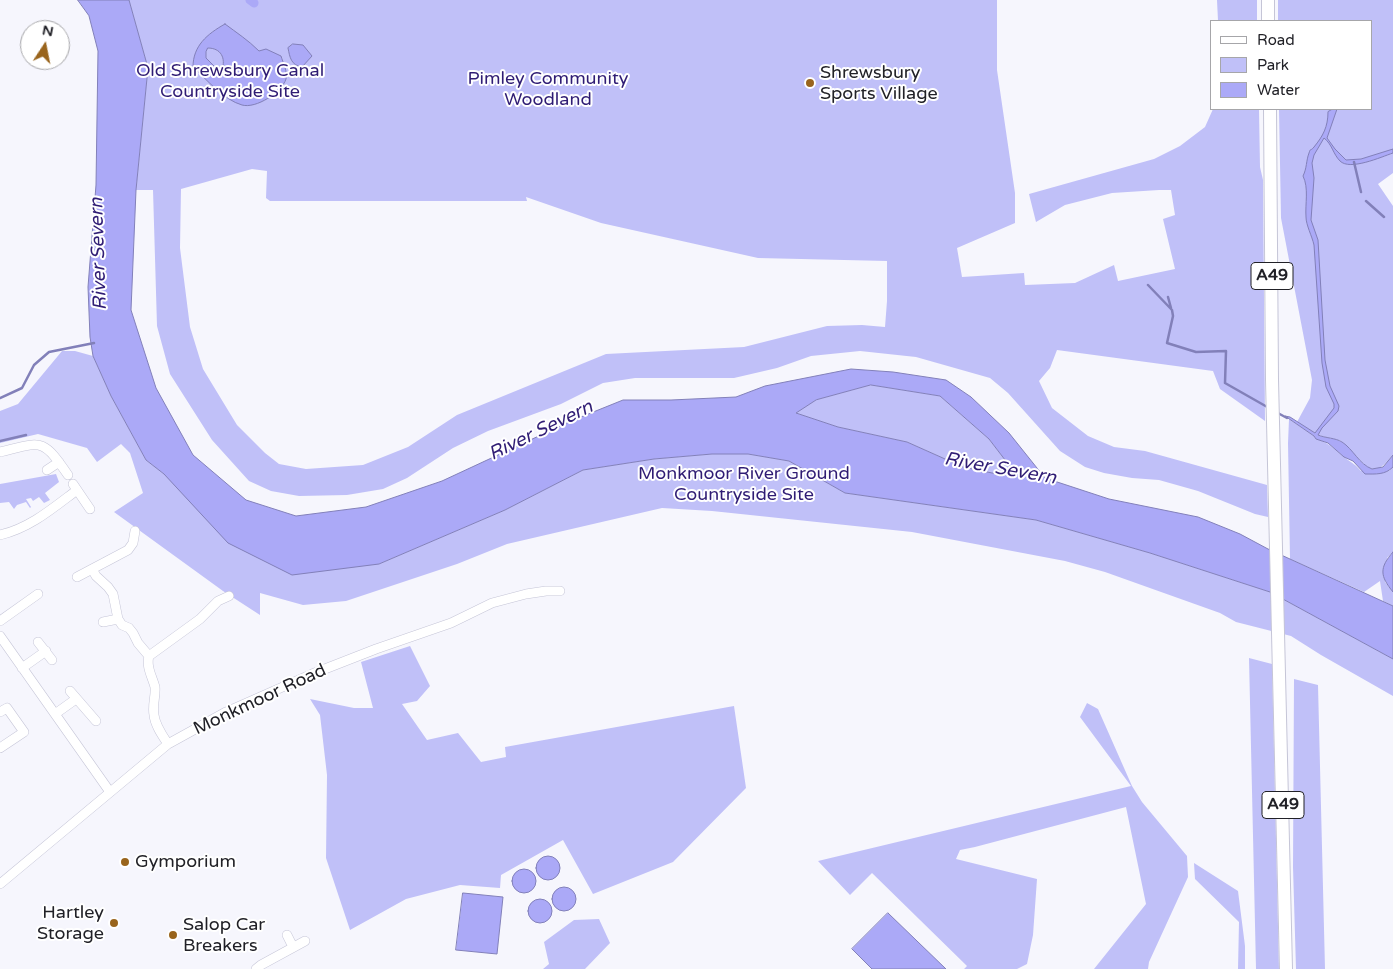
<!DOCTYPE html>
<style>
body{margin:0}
#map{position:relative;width:1393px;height:969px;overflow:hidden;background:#f6f6fd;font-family:"Varela Round",sans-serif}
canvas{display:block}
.legend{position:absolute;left:1210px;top:20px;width:162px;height:90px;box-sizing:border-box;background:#fff;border:1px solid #a6a6a9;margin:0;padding:6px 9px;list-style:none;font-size:15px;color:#212127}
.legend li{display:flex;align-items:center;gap:10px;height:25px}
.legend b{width:25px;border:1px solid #a6a6a9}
.north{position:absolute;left:20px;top:20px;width:50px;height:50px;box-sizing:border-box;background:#fff;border:1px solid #a6a6a9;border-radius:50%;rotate:11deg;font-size:14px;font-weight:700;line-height:20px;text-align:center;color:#212127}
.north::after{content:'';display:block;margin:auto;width:18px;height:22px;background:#99641c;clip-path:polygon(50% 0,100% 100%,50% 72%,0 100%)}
</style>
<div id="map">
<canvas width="1393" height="969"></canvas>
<ul class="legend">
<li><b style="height:6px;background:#fff"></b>Road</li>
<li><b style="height:14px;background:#c0c0f8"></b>Park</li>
<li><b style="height:14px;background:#aba9f7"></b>Water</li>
</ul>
<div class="north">N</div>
</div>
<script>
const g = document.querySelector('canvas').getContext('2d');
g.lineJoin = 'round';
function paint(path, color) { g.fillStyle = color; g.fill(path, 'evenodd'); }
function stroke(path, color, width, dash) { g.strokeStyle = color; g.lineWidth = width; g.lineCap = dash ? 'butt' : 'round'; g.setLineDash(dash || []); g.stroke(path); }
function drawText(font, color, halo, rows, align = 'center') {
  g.font = font + ' "Varela Round",sans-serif'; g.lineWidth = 4; g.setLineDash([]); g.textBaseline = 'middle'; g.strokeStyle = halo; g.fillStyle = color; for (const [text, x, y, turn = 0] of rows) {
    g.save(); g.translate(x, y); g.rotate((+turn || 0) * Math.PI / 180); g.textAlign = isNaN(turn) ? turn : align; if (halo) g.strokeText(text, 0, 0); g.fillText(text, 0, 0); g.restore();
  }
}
const green = new Path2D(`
 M129 0H997V70L1015 193V223L957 248 962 277 1024 273 1025 285 1075 283 1114 265 1118 281 1175 269 1163 219 1175 215 1171 190H1159L1112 193 1065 205 1036 222 1029 194 1154 159 1180 146 1205 127 1213 109H1259L1260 167 1263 180 1265 421 1220 389 1213 371 1057 350 1050 368 1039 381 1052 408 1088 436 1114 447 1145 451 1267 485 1268 517 1255 514 1198 491 1159 480 1132 478 1104 473 1085 467 1060 451 1008 393 990 378 916 357 860 351 811 356 777 368 734 378H635L603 383 561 404 488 431 453 448 407 478 383 489 347 495 299 496 271 491 249 481 212 440 170 374 157 326 153 190H136L148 68ZM252 169 267 171 266 198 270 201H527L526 197 601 223 758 258 887 261V301L885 327 862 325 827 326 744 347 606 354 457 415 408 447 363 465 306 469 279 464 265 453 237 425 203 369 190 327 180 248 181 189Z
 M1217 0H1257V21H1218Z
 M1278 0H1393V173L1378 184 1393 206V455C1385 463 1381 472 1368 468L1341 441 1318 435 1297 422 1310 398 1312 380 1281 218 1279 109H1372V21H1278Z
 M62 351H75L93 356 111 396 146 460 164 474 379 564 505 510 583 470 654 459 712 454H748L789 461 845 493 1036 520 1150 553 1270 592 1393 659V696L1321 655 1291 636 1236 622 1220 613 1105 572 1065 561 912 532 712 511 662 508 507 544 457 564 346 601 303 605 260 593V615L223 591 114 512 143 493 130 453 121 444 97 462 87 448 38 434 0 443V411L18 404Z
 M871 385 940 396 989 439 1012 469 997 474 963 467 907 442 838 427 795 413 816 400Z
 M1289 419 1314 436 1316 439C1328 442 1334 449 1343 456 1351 463 1353 462 1361 471H1389L1393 467V552L1387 558 1385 582 1393 592V606L1383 601 1380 581 1364 592 1290 559 1288 443Z
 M56 474 59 482 45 493 50 500 44 503 39 497 33 501 31 498 26 499 31 507 30 508 26 502 17 505 14 509 9 502 0 503V484Z
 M410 646 430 686 417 701 402 704 427 740 458 733 481 762 506 757 505 747 734 706 746 788 673 862 593 894 563 840 501 875 500 888 460 885 406 899 350 930 326 858 327 775 320 715 310 699 354 708H373L361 662Z
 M1249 658 1272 664 1279 969H1256Z
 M1294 679 1318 685 1325 969H1296L1293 867Z
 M1087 703 1098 709 1132 786 1142 802 1187 856 1188 877 1149 962 1148 969H1094L1146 904 1126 807 975 847 960 850 956 859 1037 879 1033 935 1027 964 1017 969H964L967 966 872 873 850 895 818 861 1131 786 1080 717Z
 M1194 863 1238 891 1245 946V969H1238L1239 922 1195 879Z
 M599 919 610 943 585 969H543L549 964 544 942 574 920Z`);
const water = new Path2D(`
 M78 0H129L148 68 136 190 131 310 156 388 193 455 246 500 296 516 366 507 442 481 571 421 623 400H671L736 397 765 386 851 369 893 372 946 380 971 397 1009 433 1045 478 1109 499 1198 517 1240 534 1268 549 1393 606V659L1270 592 1150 553 1036 520 845 493 789 461 748 454H712L654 459 583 470 505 510 379 564 292 575 228 543 164 474 146 460 111 396 93 356 90 337 88 287 96 185 98 51 89 16ZM871 385 940 396 989 439 1012 469 997 474 963 467 907 442 838 427 796 413 816 400Z
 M225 24C237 33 248 40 259 51L266 49 281 56C283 63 288 72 286 79 282 92 256 109 242 105 224 100 207 80 193 67 193 46 207 34 225 24ZM208 48C221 48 226 58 222 70L219 71 206 58V52Z
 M293 44 303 45 312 56 302 67C291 65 290 58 288 48Z
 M1333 109H1337L1327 138 1335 149 1346 160 1361 159 1393 149V153C1381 157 1350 171 1340 161 1333 154 1332 144 1324 138L1314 155 1312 163 1314 178 1311 220 1318 240 1325 360 1330 386 1339 406 1338 411 1322 428 1318 435C1325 438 1336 438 1342 442 1353 449 1359 464 1372 469L1383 467 1393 455V467C1385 475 1376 474 1365 474L1353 461 1344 457 1328 443 1316 439 1314 436 1285 416 1290 417 1315 433 1334 408V404L1326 387 1322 363 1314 245C1312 236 1306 225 1306 217 1305 204 1309 188 1303 176 1307 168 1306 161 1309 153 1311 147 1310 152 1314 147 1323 136 1328 127 1328 112Z
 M1393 552V592C1380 576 1379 568 1393 552Z
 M536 868a12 12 0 1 1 24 0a12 12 0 1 1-24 0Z
 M512 881a12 12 0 1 1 24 0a12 12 0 1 1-24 0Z
 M552 899a12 12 0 1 1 24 0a12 12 0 1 1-24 0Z
 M463 893 503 897 497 954 456 950Z
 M528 911a12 12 0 1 1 24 0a12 12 0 1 1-24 0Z
 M888 913 946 969H872L852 949Z`);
const stream = new Path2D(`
 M1354 162 1361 192
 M1366 201 1384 217
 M1148 285 1172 310 1173 316 1167 343 1196 352 1226 351 1225 383 1269 408
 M1168 297 1171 308
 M0 398 22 388 34 365 49 352 94 343
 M1276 412 1287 418
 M0 441 26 435`);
const canal = new Path2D(`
 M250 0 254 3`);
const minor = new Path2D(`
 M0 452C42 442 42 437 68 475
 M47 470 59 462
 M73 484 90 509
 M0 535C30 528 53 508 77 490
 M92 569 96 576 108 587 113 594 118 619 122 625 129 628 133 633 138 643 149 656C146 667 152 676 155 687 156 696 152 705 154 715 155 725 162 735 168 744
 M77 577 128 550 133 543 135 531
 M0 621 38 594
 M103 622 118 619
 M0 636 110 792
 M38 642 52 660
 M149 656 200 619 218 601 229 596
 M22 668 46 651
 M70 691 96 721
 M0 712 7 708 24 732 0 748
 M55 714 76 699
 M0 884 168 744 226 712 312 674 376 649 451 623 492 603 526 594 546 591H560
 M287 935 293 947
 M256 969 261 965 305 941`);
const highway = new Path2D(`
 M1268 0V21
 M1270 109 1272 380 1286 969`);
const markers = [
 [810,83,5,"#99641c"],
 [125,862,5,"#99641c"],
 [114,923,5,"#99641c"],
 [173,935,5,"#99641c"]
];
const shields = [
 [1272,276,42],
 [1283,805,42]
];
const shieldNames = [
 ["A49",1272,276],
 ["A49",1283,805]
];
const parkNames = [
 ["Old Shrewsbury Canal",230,71],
 ["Countryside Site",230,92],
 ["Pimley Community",548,79],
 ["Woodland",548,100],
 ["Monkmoor River Ground",744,474],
 ["Countryside Site",744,495]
];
const poiNames = [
 ["Shrewsbury",820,73],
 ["Sports Village",820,94],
 ["Gymporium",135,862],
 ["Hartley",104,913,"right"],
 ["Storage",104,934,"right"],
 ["Salop Car",183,925],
 ["Breakers",183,946]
];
const streetNames = [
 ["Monkmoor Road",260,700,-25]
];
const waterNames = [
 ["River Severn",99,254,-92],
 ["River Severn",541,431,-26],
 ["River Severn",1000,469,10]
];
paint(green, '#c0c0f8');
paint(water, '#aba9f7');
stroke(water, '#8280b9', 1);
stroke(stream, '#8280b9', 2.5);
stroke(canal, '#aba9f7', 9);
stroke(minor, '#c5c5d7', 10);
stroke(highway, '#c5c5d7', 14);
stroke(minor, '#fff', 9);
stroke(highway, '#fff', 12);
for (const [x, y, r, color] of markers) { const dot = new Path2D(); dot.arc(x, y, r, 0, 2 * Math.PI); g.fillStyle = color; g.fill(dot); stroke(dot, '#fff', 2); }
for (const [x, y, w] of shields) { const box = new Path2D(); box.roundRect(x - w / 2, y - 13.5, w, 27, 4); g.fillStyle = '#fff'; g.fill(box); stroke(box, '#212127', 1); }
drawText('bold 16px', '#212127', null, shieldNames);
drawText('18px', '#2f1c74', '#fff', parkNames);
drawText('18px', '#212127', '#fff', poiNames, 'left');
drawText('18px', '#212127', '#fff', streetNames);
drawText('italic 19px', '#301d75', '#fff', waterNames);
</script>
